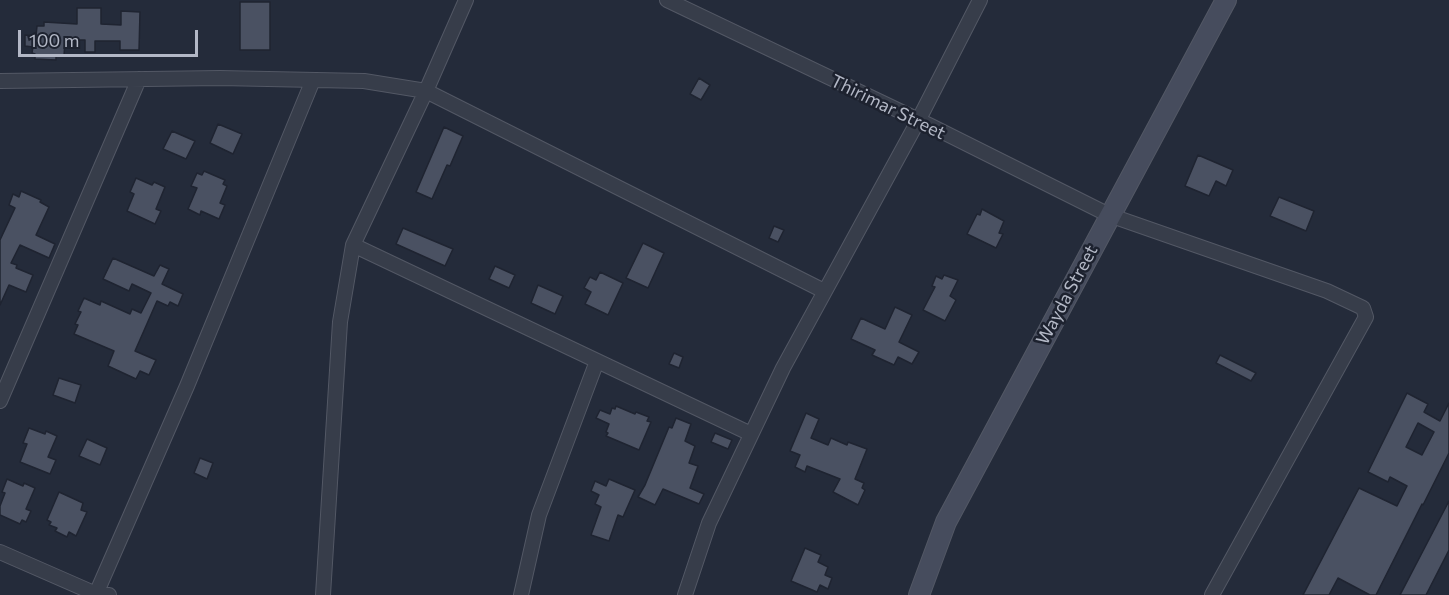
<!DOCTYPE html>
<style>
body{margin:0}
#map{position:relative;width:1449px;height:595px;overflow:hidden;background:#242b3a;font-family:Commissioner,sans-serif}
canvas{display:block}
.scale{position:absolute;left:18px;top:30px;width:180px;height:27px;box-sizing:border-box;border:3px solid #b3b8c6;border-top:0;padding-left:8px;font-size:18px;line-height:21px;white-space:nowrap;color:#b3b8c6;-webkit-text-stroke:4px #1d222f;paint-order:stroke}
</style>
<div id="map">
<canvas width="1449" height="595"></canvas>
<div class="scale">100 m</div>
</div>
<script>
const g = document.querySelector('canvas').getContext('2d');
g.lineJoin = 'round';
function paint(path, color) { g.fillStyle = color; g.fill(path, 'evenodd'); }
function stroke(path, color, width, dash) { g.strokeStyle = color; g.lineWidth = width; g.lineCap = dash ? 'butt' : 'round'; g.setLineDash(dash || []); g.stroke(path); }
function drawText(font, color, halo, rows, align = 'center') {
  g.font = font + ' Commissioner,sans-serif'; g.lineWidth = 5; g.setLineDash([]); g.textBaseline = 'middle'; g.strokeStyle = halo; g.fillStyle = color; for (const [text, x, y, turn = 0] of rows) {
    g.save(); g.translate(x, y); g.rotate((+turn || 0) * Math.PI / 180); g.textAlign = isNaN(turn) ? turn : align; if (halo) g.strokeText(text, 0, 0); g.fillText(text, 0, 0); g.restore();
  }
}
const building = new Path2D(`
 M240 2H270V50H240Z
 M77 8H101V24L121 25V11L140 12 139 50H120V41H95V52H85V40H65L64 56 56 55V60L35 59V54L32 53 33 47 25 46V35L36 36 37 26H44V22L77 24Z
 M699 78 710 85 701 100 690 94Z
 M218 124 242 134 233 154 210 143Z
 M444 127 463 136 450 166 447 165 432 199 416 192Z
 M172 131 195 141 186 159 163 149Z
 M1198 155 1233 170 1226 186 1216 181 1209 196 1185 186Z
 M204 171 225 180 223 184 227 186 220 203 225 205 219 219 201 211 200 215 188 209 197 188 191 186 197 173 202 175Z
 M136 178 152 185 154 182 165 187 156 209 161 211 155 224 127 211 134 194 130 192Z
 M21 191 41 200 40 202 49 207 36 235 55 244 49 258 20 245 11 263 17 265 16 268 33 275 26 292 9 285 0 305V240L15 208 9 205 13 194 19 197Z
 M1279 197 1314 211 1306 231 1270 216Z
 M982 209 1004 221 999 233 1003 234 996 248 967 234 977 214 980 215Z
 M774 226 784 230 778 242 769 238Z
 M403 228 453 249 445 266 396 244Z
 M643 243 664 253 648 288 626 278Z
 M113 258 154 276 160 265 169 269 162 284 183 294 178 306 170 302 168 306 157 301 135 351 156 360 149 375 140 371 136 379 108 366 114 351 74 334 78 325 75 324 81 312 78 311 84 298 100 305 101 301 130 314 132 309 141 313 151 293 132 284 129 291 103 279Z
 M495 266 515 275 509 288 489 279Z
 M600 272 623 283 608 315 585 304 591 292 584 288 590 277 596 280Z
 M944 275 958 280 950 296 956 300 945 321 923 310 935 287 932 286 936 276 942 279Z
 M538 285 563 296 555 314 531 303Z
 M895 307 912 315 899 342 919 352 912 364 898 357 894 365 872 355 875 350 851 339 861 318 885 329Z
 M674 353 683 357 679 368 669 364Z
 M1220 355 1256 373 1251 381 1216 363Z
 M59 378 81 385 75 403 53 395Z
 M1407 393 1428 404 1424 412 1440 421 1449 403V453L1423 505 1422 504 1376 595H1370L1338 578 1329 595H1303L1359 488 1397 506 1407 486 1390 477 1388 482 1368 472ZM1418 423 1434 432 1422 455 1406 447Z
 M616 406 635 414 636 412 649 417 647 421 651 422 639 450 606 436 608 433 606 432 609 424 596 418 600 410 610 414 612 408 615 409Z
 M806 413 819 419 811 438 828 445 831 438 847 445 848 442 867 449 855 479 864 483 862 488 865 490 858 505 833 492 840 479 807 466 805 472 795 467 800 455 790 451Z
 M676 418 691 424 685 441 695 446 689 463 698 466 690 488 704 494 699 504 663 489 655 505 638 497 645 485 669 427 672 428Z
 M29 428 45 434 46 431 57 436 48 457 56 460 50 474 20 462 27 444 23 443Z
 M715 433 732 440 728 449 711 442Z
 M87 439 107 448 100 465 79 456Z
 M200 458 213 463 207 479 194 473Z
 M7 479 23 486 24 483 35 488 26 509 31 511 26 522 22 520 20 524 0 515V506L5 493 2 492Z
 M609 479 635 490 623 517 618 515 609 541 591 535 601 507 595 504 599 495 591 491 595 481 606 486Z
 M59 492 83 503 81 510 87 512 76 536 69 532 67 537 55 531 57 528 49 525 51 522 47 520Z
 M1449 501V550L1426 595H1400Z
 M805 548 821 555 818 562 828 567 825 575 832 578 828 589 820 585 817 592 791 581Z`);
const street = new Path2D(`
 M667 0 931 126 1109 215 1327 291 1363 308 1366 317 1212 595
 M0 81 220 78 364 81 426 91 824 291
 M353 245 751 434
 M0 401 139 79
 M0 552 96 594 109 595
 M96 594 187 386 313 80
 M323 595 340 322 353 245 426 91 466 0
 M521 595 539 515 597 361
 M685 595 709 523 783 368 918 121 980 0`);
const secondary = new Path2D(`
 M919 595 946 522 1226 0`);
const streetNames = [
 ["Thirimar Street",888,107,26],
 ["Wayda Street",1067,295,-62]
];
paint(building, '#4a5162');
stroke(building, '#1f2431', 1.5);
stroke(street, '#535865', 16);
stroke(secondary, '#535865', 22);
stroke(street, '#373d4a', 14);
stroke(secondary, '#464c5d', 20);
drawText('18px', '#b3b8c6', '#1d222f', streetNames);
</script>
